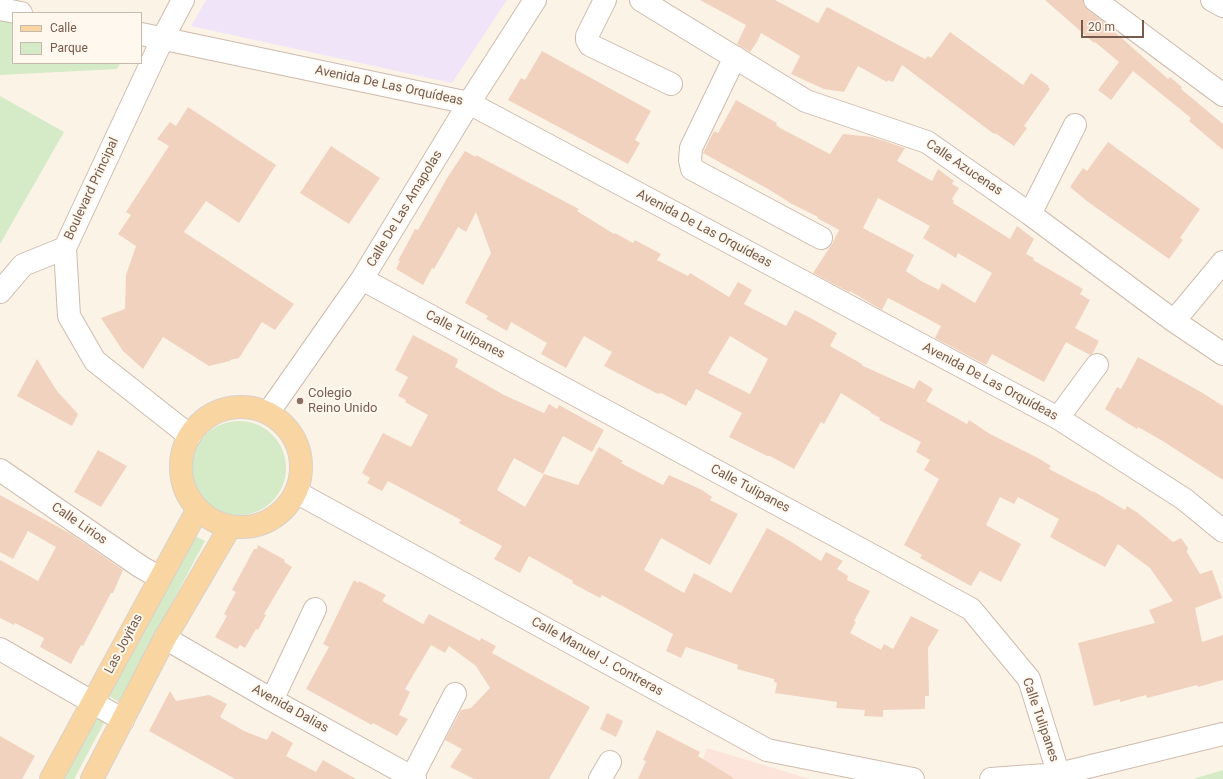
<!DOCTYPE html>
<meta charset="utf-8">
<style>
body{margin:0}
#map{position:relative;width:1223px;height:779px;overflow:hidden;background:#fcf3e7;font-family:Roboto,sans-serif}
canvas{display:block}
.legend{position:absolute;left:12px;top:12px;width:130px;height:52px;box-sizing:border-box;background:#fff8ee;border:1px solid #c8b9ad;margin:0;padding:5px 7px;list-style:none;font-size:12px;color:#765a4c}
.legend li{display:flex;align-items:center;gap:8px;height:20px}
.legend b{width:20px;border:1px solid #c8b9ad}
.scale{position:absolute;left:1081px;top:20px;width:63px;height:18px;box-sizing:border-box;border:2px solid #765a4c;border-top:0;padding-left:5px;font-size:12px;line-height:14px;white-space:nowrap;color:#765a4c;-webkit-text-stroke:3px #fff8ee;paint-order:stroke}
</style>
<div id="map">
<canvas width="1223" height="779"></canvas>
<ul class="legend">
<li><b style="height:5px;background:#f9d6a1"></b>Calle</li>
<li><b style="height:11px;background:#d5eac6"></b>Parque</li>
</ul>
<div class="scale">20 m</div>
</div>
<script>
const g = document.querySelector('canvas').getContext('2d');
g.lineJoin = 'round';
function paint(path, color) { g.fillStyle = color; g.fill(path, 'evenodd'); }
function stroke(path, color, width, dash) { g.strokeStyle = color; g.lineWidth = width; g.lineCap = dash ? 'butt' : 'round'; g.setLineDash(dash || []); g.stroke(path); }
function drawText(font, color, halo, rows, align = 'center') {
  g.font = font + ' Roboto,sans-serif'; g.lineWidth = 4; g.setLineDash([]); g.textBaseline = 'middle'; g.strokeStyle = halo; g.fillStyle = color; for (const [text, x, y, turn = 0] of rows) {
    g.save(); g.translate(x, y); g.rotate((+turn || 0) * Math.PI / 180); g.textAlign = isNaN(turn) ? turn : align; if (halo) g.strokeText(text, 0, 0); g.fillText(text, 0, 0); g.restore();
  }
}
const commercial = new Path2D(`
 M707 748 810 779H692L703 759Z`);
const education = new Path2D(`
 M206 0H507L452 83 191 26Z`);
const green = new Path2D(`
 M0 12 13 15V63H120L117 69 0 75Z
 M0 96 64 132 0 244Z
 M192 468a47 47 0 1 1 94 0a47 47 0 1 1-94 0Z
 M195 536 205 541 119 702 109 696Z
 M94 716 105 721 74 779H60Z
 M1223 770V779H1193Z`);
const building = new Path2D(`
 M700 0H775L818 23 827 7 925 59 928 56 931 58 950 32 1023 85 1031 73 1049 86 1048 87 1050 89 1024 126 1027 128 1014 146 995 133 994 134 902 65 893 82 888 80 887 82 858 66 844 92 824 89 791 74 800 56 761 33 757 42 750 52 737 44 746 25Z
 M1045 0H1083L1084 5 1088 10 1109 26V27L1168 79 1170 77 1182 87 1181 89 1223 124V150L1189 121 1191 118 1133 71 1111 100 1098 90 1119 62 1095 42 1094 43Z
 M542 51 651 111 635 140 640 143 628 164 508 100 521 78 525 80Z
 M736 100 777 123 776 125 780 128 830 154 843 134 872 137 905 148 897 161 932 181 938 169 954 181 952 184 959 188 952 199 954 201 953 203 1010 239 1017 226 1034 239 1026 254 1034 258 1033 260 1083 289 1080 294 1090 300 1075 328 1099 341 1093 353 1090 355 1066 342 1044 382 992 354 986 365 935 338 941 326 917 313 888 298 882 310 850 291 849 292 813 273 832 244 839 230 817 218 818 217 792 204 768 189 703 153 714 131 718 133ZM878 198 930 226 923 238 956 258 958 253 992 273 975 303 942 283 939 290 921 281 906 271 914 255 863 228Z
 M188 107 276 165 239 223 206 201 184 232 294 304 275 330 262 322 239 358 230 360V361L209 366 163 337 143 369 123 351 101 318 125 309 126 275 136 246 118 234 131 215 126 212 169 146 157 139 170 122 176 126Z
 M1108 142 1200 209 1180 238 1183 240 1169 259 1088 202 1070 187 1083 168 1087 171Z
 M331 146 380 178 349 224 300 193Z
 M465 151 476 157V155L579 209 577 211 614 234 615 233 633 243 635 240 661 254 657 260 688 276 690 273 729 297 738 282 752 290 744 304 786 326 795 310 816 321 837 333 830 346 862 364 861 365 914 389 919 380 933 389 926 401 967 424 969 420 990 434 1038 458 1051 466 1049 469 1093 492V491L1125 510 1127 506 1138 513 1173 542 1181 538 1188 548 1187 552 1200 574 1212 570 1222 598 1195 608 1202 642 1223 635V680L1198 687 1197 685 1147 698 1146 695 1120 702V699L1094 706 1078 643 1155 623 1149 610 1173 601 1150 568 1118 544 1105 567 1050 537 1059 519 1018 497 1014 504 1000 497 986 525 1021 544 1001 582 980 571 971 586 920 558 922 555 904 545 939 479 924 470 930 460 916 452 921 442 879 420 880 418 871 413V412L841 393 824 424 821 422 794 469 770 456H767L729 437 742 413 696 389 690 401 689 400 686 406 661 393 658 394 604 366 612 352 584 336 566 368 541 354 547 343 511 322 507 331 486 319 488 316 465 303 491 253 476 212 466 232 458 227 434 269 432 268 423 285 396 269 400 261H398L415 229 418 230 447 178ZM730 336 768 359 750 394 708 373Z
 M413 335 458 359 457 360 458 361 455 367 504 395 544 413 549 404 557 409 559 405 604 430 592 452 563 436 543 474 514 458 497 490 525 507 544 474 578 485 599 447 623 461 621 463 663 485 669 475 702 490 712 497 710 500 738 514 710 565 661 538 644 570 684 593 694 573 731 593 767 528 790 541 821 561 826 552 843 561 837 569 848 576 847 580 870 591 854 621 856 622 850 633 881 650 884 644 893 649 911 616 939 630 928 648 929 696H925V709L883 710V717L864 716 865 710 836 708 837 702 775 693 777 683 774 682V679L737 669 738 665 704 653 686 647 681 658 666 651 673 634 602 595 600 598 572 583 573 581 529 556 520 573 494 559 502 546 459 523 461 520 388 481 382 491 367 483 370 478 362 473 383 433 411 447 428 415 405 402 406 400 398 396 408 377 395 370Z
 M1138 357 1201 392 1223 406V480L1161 440 1138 427 1137 429 1105 409 1117 387 1121 389Z
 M37 359 57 391 78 414 72 426 17 396Z
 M98 450 127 466 101 507 74 492Z
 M0 495 71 534 123 570 113 593H111L83 646 81 645 71 664 40 647 44 638 15 623 14 625 0 618V560L38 581 56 547 28 531 13 559 0 552Z
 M258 545 285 560 284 562 292 567 264 614 266 615 258 630 256 629 245 648 240 645 237 649 215 637 227 616 224 614 236 592 232 590 254 549H257Z
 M354 580 358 583 359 581 386 595 382 601 423 624 429 614 480 641 481 638 496 646 492 653 590 707 549 779H474L450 767 462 749 445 740 461 710 471 708 490 688 476 666 449 646 445 653 431 645 405 689 410 692 399 715 408 719 397 736 373 723 372 725 306 689 329 647 323 644Z
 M170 691 176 701 209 695 227 704 220 717 244 731 267 740 272 731 293 743 286 756 316 772 323 760 356 779H235L149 731Z
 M607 713 623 721 616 737 600 729Z
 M657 730 700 752 698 756 735 779H638L646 761 643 760Z
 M0 736 35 756 22 779H0Z`);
const minor = new Path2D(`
 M183 0 163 38 65 248 69 316 95 361 190 436
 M605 0 587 36V40L590 45 671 84
 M641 0 806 101 927 142 1030 214 1174 321 1223 354
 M1095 0 1223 95
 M1212 0 1223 6
 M0 9 21 13
 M141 34 469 103 1058 418 1184 499 1223 531
 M735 57 691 148 690 160 692 169 821 238
 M1030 214 1075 125
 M362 279 971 609 1029 679 1060 779
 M0 292 23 265 65 248
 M1174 321 1223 262
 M268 413 362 279 469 103 535 0
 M1058 418 1097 365
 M0 470 141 567 159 577
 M296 492 767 750 913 779
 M165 638 272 700 415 779
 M0 649 123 720
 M272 700 315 609
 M411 779 455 694
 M600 779 610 762
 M991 779 1059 774 1223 734`);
const major = new Path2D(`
 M181 467a60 60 0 1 1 120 0a60 60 0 1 1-120 0Z
 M51 779 198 509
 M92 779 165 638 230 527`);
const markers = [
 [300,401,4,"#8d6e63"]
];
const streetNames = [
 ["Avenida De Las Orquídeas",389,86,12],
 ["Calle Azucenas",964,168,34],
 ["Boulevard Principal",92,189,-65],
 ["Calle De Las Amapolas",405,209,-59],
 ["Avenida De Las Orquídeas",704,229,28],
 ["Calle Tulipanes",465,335,28],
 ["Avenida De Las Orquídeas",990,382,28],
 ["Calle Tulipanes",750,489,28],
 ["Calle Lirios",79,524,34],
 ["Las Joyitas",124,644,-62],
 ["Calle Manuel J. Contreras",597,657,29],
 ["Avenida Dalias",290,709,29],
 ["Calle Tulipanes",1040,720,71]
];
const educationNames = [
 ["Colegio",308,394],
 ["Reino Unido",308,409]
];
paint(commercial, '#fce4db');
paint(education, '#f0e4f9');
paint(green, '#d5eac6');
paint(building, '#f1d2bf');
stroke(minor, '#cebbad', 24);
stroke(major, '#d9d1cd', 24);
stroke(minor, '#fff', 22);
stroke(major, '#f9d6a1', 22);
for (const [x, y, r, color] of markers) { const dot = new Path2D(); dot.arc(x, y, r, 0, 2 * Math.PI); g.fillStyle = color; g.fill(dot); stroke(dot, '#fff8ee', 1.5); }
drawText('13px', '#765a4c', '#fff8ee', streetNames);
drawText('13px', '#785e54', '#fff8ee', educationNames, 'left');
</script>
